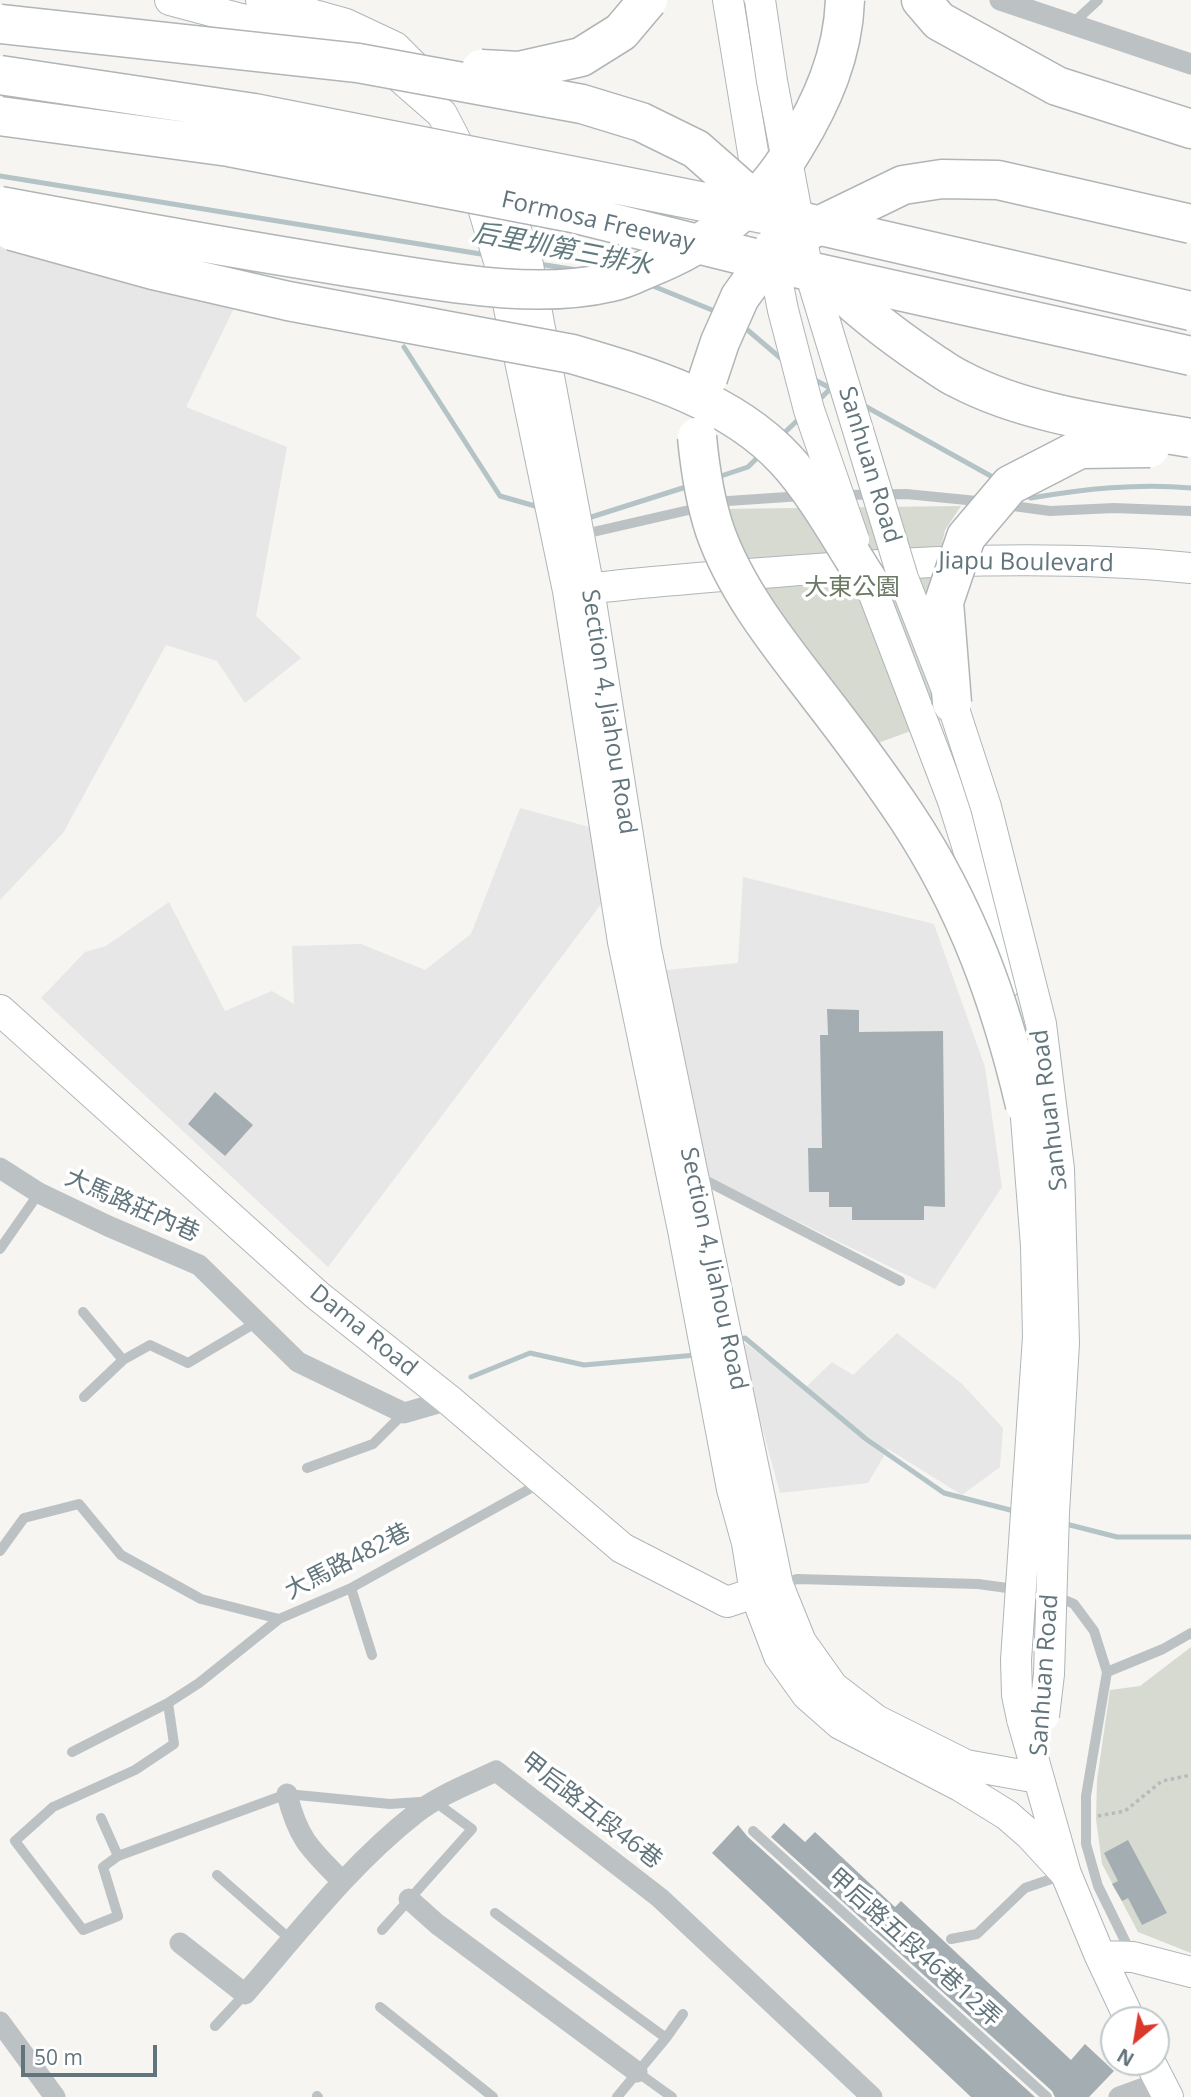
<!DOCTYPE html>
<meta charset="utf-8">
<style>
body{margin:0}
#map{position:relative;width:1191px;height:2097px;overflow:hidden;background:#f6f5f2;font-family:"Open Sans",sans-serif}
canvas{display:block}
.north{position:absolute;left:1100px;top:2006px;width:70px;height:70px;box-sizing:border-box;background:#fff;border:2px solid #c0c8cb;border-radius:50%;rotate:210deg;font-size:19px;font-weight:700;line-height:28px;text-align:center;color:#62757c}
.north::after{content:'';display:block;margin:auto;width:24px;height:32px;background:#db382c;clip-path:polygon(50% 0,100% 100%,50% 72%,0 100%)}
.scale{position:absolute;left:21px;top:2045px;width:136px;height:32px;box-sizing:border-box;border:4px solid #62757c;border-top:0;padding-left:9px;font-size:21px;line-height:24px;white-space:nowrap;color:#62757c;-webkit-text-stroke:5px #fff;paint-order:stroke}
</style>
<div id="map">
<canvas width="1191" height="2097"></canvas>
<div class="north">N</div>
<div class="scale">50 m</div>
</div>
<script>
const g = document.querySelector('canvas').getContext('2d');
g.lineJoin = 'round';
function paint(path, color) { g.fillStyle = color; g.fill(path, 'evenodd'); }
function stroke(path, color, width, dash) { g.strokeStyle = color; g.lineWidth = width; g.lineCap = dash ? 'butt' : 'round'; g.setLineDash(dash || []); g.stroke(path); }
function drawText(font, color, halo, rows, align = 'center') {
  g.font = font + ' "Open Sans","Noto Sans TC",sans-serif'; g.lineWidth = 7; g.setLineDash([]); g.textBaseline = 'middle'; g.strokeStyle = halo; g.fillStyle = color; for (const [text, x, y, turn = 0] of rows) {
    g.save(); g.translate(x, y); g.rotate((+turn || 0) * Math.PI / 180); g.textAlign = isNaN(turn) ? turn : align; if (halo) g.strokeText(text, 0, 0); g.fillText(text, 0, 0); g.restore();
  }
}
const built = new Path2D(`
 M0 237 235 306 186 407 287 447 256 616 301 658 245 703 217 661 166 645 63 833 0 900Z
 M520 808 600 830 611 891 328 1267 41 998 85 952 106 946 169 902 225 1011 272 991 294 1004 292 946 361 944 425 970 471 934Z
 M743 877 934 924 985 1067 1002 1187 935 1289 709 1178 666 970 738 963Z
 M897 1333 962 1384 1003 1428 1000 1467 962 1495 888 1449 868 1483 780 1493 738 1338 805 1388 832 1362 853 1375Z`);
const green = new Path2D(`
 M961 506 945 530 932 589 941 720 878 743 777 621 719 509Z
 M1191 1647V1953L1138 1932 1102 1864 1096 1819 1097 1780 1110 1690 1140 1686Z`);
const stream = new Path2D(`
 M0 176 487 255
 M539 264 577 270
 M648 284 717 312
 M744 327 784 361
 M404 347 500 496 542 508
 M813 379 836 391
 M817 402 831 388
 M863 405 998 480
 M781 436 802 416
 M715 478 748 467 761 454
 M1025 495 1031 498C1084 489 1137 483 1191 488
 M585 519 689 486
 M738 1340 745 1338 866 1439 944 1493 1018 1512
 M471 1377 530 1353 584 1365 696 1355
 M1062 1523 1117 1537H1191`);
const building = new Path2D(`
 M827 1009 859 1010V1032L943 1031 945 1207 924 1206V1220H852V1207H829V1192H809L808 1148H822L820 1035H828Z
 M215 1092 253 1125 225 1156 188 1124Z
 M784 1823 805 1842 815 1832 895 1907 901 1901 1071 2060 1085 2044 1114 2071 1089 2097H1055L1052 2091 771 1837Z
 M738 1825 748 1837 1035 2097H971L712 1853Z
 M1128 1840 1167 1913 1142 1925 1128 1898 1122 1901 1112 1884 1118 1881 1104 1853Z`);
const path = new Path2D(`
 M1098 1816 1125 1811 1162 1781 1191 1775`);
const lane = new Path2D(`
 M1072 24 1098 0
 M842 495 906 494 987 502
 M1006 505 1050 511 1114 508 1191 511
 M580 535 728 501 802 496
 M697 1176 900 1281
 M0 1249 39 1193
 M83 1312 123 1360
 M84 1397 123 1360 150 1345 188 1363 257 1322
 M307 1468 373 1444 404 1413
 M0 1551 24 1518 79 1504 121 1555 201 1599 279 1619
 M779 1585 797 1579 978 1584 1051 1594 1074 1604 1094 1631 1107 1672 1086 1796V1844L1098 1886 1132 1955
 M351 1588 372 1655
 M1107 1672 1163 1649 1191 1633
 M72 1752 168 1703
 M101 1818 118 1856
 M753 1831 1047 2097
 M217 1875 291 1940
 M495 1913 666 2038 617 2097
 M382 1930 472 1829 434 1801 390 1804 287 1794 118 1856 103 1867 118 1916 83 1930 15 1841 53 1807 135 1770 174 1744 168 1703 199 1683 279 1619 351 1588 542 1482
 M951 1939 977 1934 1025 1888 1063 1875
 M380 2007 493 2097
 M215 2026 245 1994
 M666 2038 683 2014
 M637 2072 672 2097
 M317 2096 318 2097`);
const street = new Path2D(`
 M1000 0 1191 64
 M0 1168 39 1193 108 1226 199 1265 298 1362 404 1413 449 1400
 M287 1794C298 1839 310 1849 342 1881
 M409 1899 437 1924 637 2072
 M180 1943 245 1994C299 1932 350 1865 415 1814 439 1795 469 1784 496 1771L660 1898 872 2097
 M0 2022 55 2097
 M1119 2097 1160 2082`);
const secondary = new Path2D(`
 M170 0 241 19 322 36 387 66 442 114 473 174 500 265 568 591 623 942 683 1230 732 1489 747 1543 755 1593 779 1656 807 1695 840 1724 960 1786 1007 1815 1030 1835 1066 1874
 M261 0 346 24 395 47 424 76
 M728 0 762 207
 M500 184 528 265 589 589 646 949 778 1585 801 1642 833 1687 876 1720 966 1765 1038 1778
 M870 584 953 801 986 906 1005 984
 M570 591C638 582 708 577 776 572 913 561 1054 554 1191 568
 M0 1010 317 1295 449 1400 622 1548 727 1602 775 1586
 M1022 1719 1066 1874 1100 1956 1130 2020
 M1100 1956 1133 1957 1191 1972
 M1150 2062 1168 2097`);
const highway = new Path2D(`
 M921 0 939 21 1057 86 1191 129`);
const secondaryBridge = new Path2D(`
 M760 0 772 81 805 256 903 578 952 703 986 807 1041 1024 1059 1169 1064 1343 1054 1512 1049 1674 1044 1716
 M770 245 783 310 809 410 854 540
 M1022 1719 1017 1695 1016 1660 1038 1337 1036 1246 1025 1105`);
const highwayBridge = new Path2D(`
 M0 24 358 63 582 104 641 122 696 149 762 207
 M481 69 519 71 581 57 621 32 648 0
 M0 75 254 113 604 182 804 222 1191 311
 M0 116 229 147 573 213 782 265 1191 356
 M0 206C118 228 236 249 354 268 435 280 531 301 611 282 623 280 635 274 646 269 708 245 760 206 794 148 822 102 843 55 845 0
 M12 231 153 270 288 301 572 354C647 376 730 400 785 459 816 492 845 546 870 584
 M824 275C855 307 890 334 927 359 938 366 948 374 959 379 1027 415 1115 425 1191 438
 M708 378 720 342 740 297 761 268 804 233 903 185 942 179 998 180 1191 224
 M697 437C700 468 705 501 715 531 737 593 780 645 819 696 850 736 879 775 907 817 967 908 1000 1000 1025 1105
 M952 703 944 602 966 537 1010 485 1080 449 1150 448`);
const streetNames = [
 ["Formosa Freeway",598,222,13],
 ["Sanhuan Road",869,465,73],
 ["Jiapu Boulevard",1026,563,1],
 ["Section 4, Jiahou Road",608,712,81],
 ["Sanhuan Road",1050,1110,-97],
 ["大馬路莊內巷",132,1206,24],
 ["Section 4, Jiahou Road",713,1269,78],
 ["Dama Road",363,1331,39],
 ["大馬路482巷",348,1562,-27],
 ["Sanhuan Road",1045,1675,-86],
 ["甲后路五段46巷",591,1811,38],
 ["甲后路五段46巷12弄",914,1948,42]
];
const parkNames = [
 ["大東公園",852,588]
];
const waterNames = [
 ["后里圳第三排水",562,250,11]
];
paint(built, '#e6e7e6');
paint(green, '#d6dad1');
stroke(stream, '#b4c3c5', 5);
paint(building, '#a4aeb2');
stroke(secondary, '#afb6b9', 32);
stroke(highway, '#b0b5b7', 41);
stroke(path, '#b7bbbc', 3.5, [3.5, 3.5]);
stroke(lane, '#bcc2c4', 10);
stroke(street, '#bcc2c4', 21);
stroke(secondary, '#fff', 30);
stroke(highway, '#fff', 38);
stroke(secondaryBridge, '#afb6b9', 32, []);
stroke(highwayBridge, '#b0b5b7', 41, []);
stroke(secondaryBridge, '#fff', 30);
stroke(highwayBridge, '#fff', 38);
drawText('24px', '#62757c', '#fff', streetNames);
drawText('24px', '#6c7964', '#fff', parkNames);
drawText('italic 26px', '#617b7f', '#fff', waterNames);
</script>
